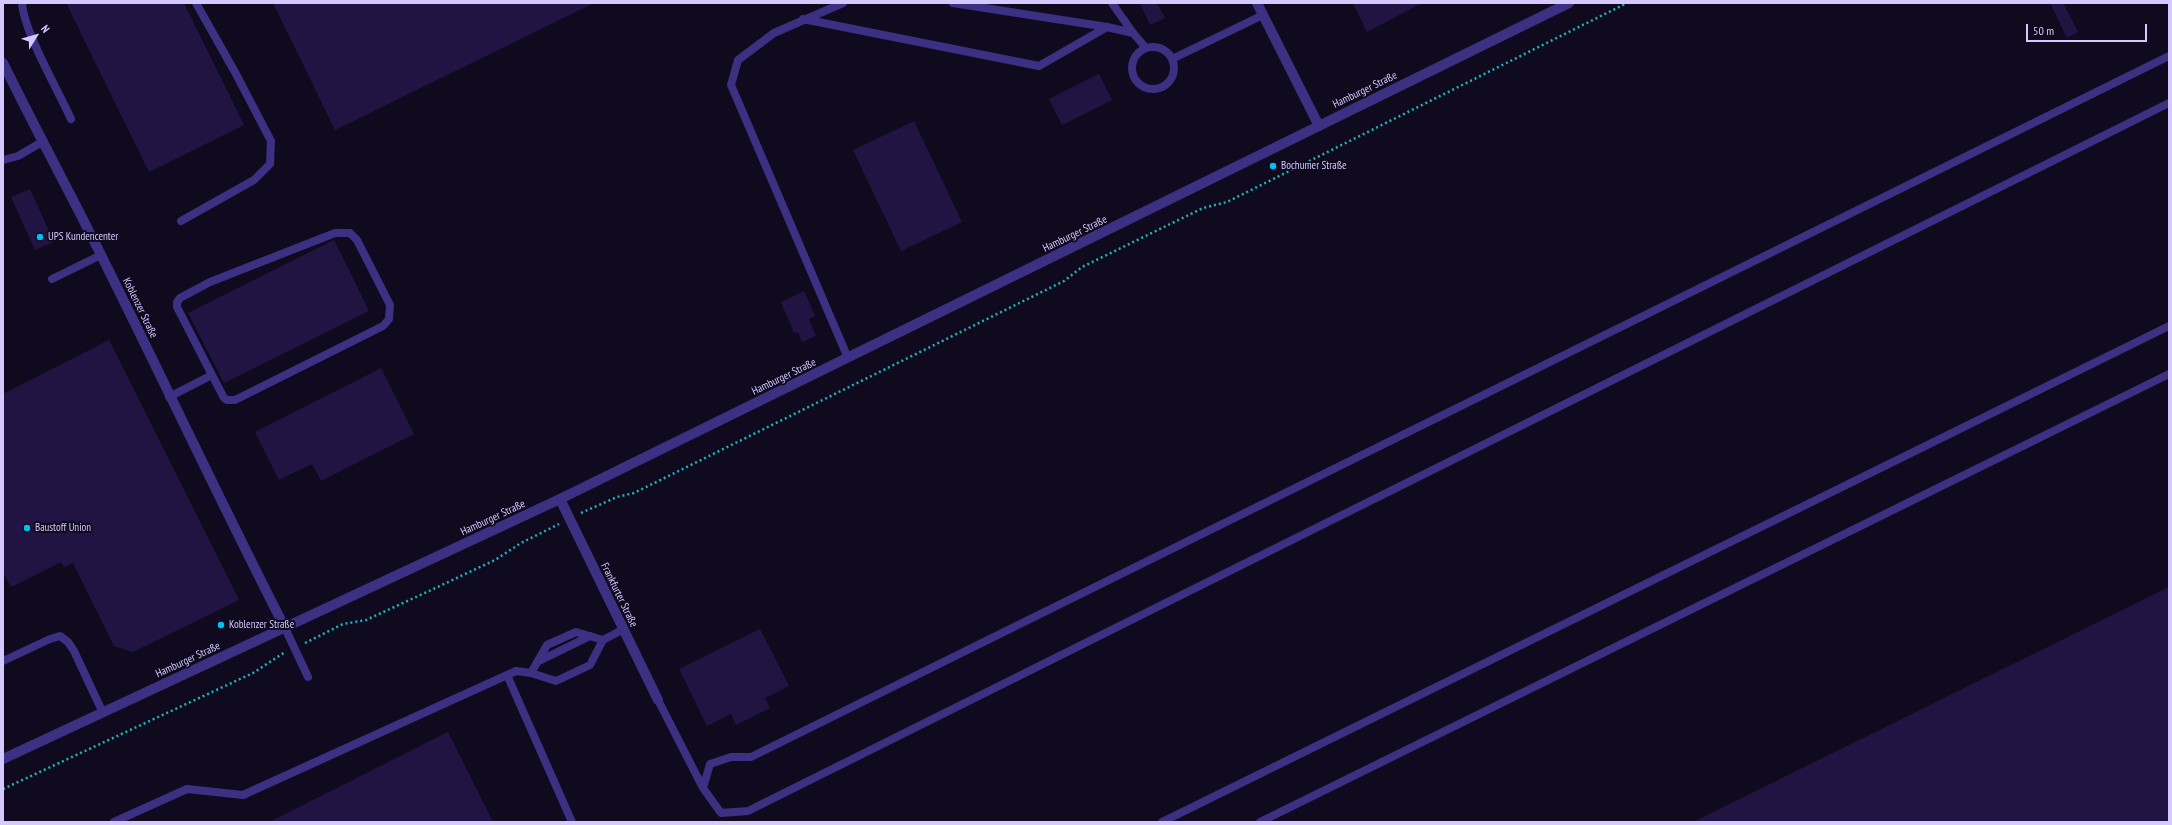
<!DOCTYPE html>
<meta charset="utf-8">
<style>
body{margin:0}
#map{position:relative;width:2172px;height:825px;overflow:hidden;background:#100a1f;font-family:"PT Sans Narrow",sans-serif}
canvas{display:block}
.frame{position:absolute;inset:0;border:4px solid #d4c8ff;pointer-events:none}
.north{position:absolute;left:16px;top:16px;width:40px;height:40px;-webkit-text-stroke:3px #100a1f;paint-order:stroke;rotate:53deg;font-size:11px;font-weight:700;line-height:16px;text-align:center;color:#d4c8ff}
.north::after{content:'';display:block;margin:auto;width:14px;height:18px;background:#d4c8ff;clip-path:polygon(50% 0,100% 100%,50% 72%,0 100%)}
.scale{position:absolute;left:2026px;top:24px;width:121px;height:18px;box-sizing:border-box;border:2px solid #d4c8ff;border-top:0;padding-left:5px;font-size:12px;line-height:14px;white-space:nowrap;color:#d4c8ff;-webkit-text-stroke:3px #100a1f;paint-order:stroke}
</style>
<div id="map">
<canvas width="2172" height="825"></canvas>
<div class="frame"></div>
<div class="north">N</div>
<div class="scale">50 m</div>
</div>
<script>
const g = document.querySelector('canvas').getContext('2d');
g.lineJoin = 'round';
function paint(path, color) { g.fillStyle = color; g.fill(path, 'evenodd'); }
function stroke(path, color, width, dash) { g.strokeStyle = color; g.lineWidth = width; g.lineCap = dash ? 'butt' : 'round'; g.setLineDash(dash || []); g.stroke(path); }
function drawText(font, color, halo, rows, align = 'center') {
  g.font = font + ' "PT Sans Narrow",sans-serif'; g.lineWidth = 4; g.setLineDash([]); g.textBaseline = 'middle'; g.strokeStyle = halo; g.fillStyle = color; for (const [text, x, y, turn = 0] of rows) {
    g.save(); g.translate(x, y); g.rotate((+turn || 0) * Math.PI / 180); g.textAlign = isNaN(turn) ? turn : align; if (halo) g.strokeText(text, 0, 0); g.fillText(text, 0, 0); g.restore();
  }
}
const building = new Path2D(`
 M66 3H184L244 125 149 172Z
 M273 3H594L335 130Z
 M1140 3H1157L1165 18 1150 25Z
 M1353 3H1422L1367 32Z
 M2050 3H2063L2078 32 2067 38Z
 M1099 74 1112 100 1062 125 1049 99Z
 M914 121 962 222 901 251 853 150Z
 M30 189 54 242 35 250 11 197Z
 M334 240 369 311 224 383 188 313Z
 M804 291 815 316 809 319 816 336 802 342 798 332 794 333 781 302Z
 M109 340 239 600 133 652 114 646 73 563 64 567 61 562 11 587 3 572V394Z
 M381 368 414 434 321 481 312 464 279 480 255 432Z
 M2169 587V822H1693Z
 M760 629 789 686 765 698 770 708 736 725 731 714 707 726 679 669Z
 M448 732 493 822H269Z`);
const path = new Path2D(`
 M581 513 617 497 634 493 1064 281 1082 267 1203 208 1227 202 1627 3
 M305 643 343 624 366 620 427 592 495 560 521 543 559 524
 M3 789 253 673 285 652`);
const service = new Path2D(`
 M22 3C24 32 58 90 71 119
 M843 3 774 33 738 60 731 85 848 358
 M953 3 1107 27 1133 33
 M1112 3 1133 33 1146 48
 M803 19 1039 66 1107 27
 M1132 68a21 21 0 1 1 42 0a21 21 0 1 1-42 0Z
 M2169 56 751 757H731L710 764 703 788 721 813 748 811 2169 103
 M1172 59 1263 15
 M3 160 18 156 42 142
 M181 221 254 180 270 164 271 141 236 74 196 3
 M52 279 101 255
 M169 397 212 375 224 398 227 400H235L383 326 389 319 390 305 357 240 350 233H335L210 282 180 298 177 302V307L212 375
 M285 628 308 677
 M3 661 50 639 60 636 68 642 74 651 103 713
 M537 662 590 636
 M531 673 556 681 590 665 603 640
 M507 675 572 822
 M658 700 703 788
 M114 822 187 789 243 795 516 671 531 673 547 645 576 632 603 640 622 630
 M1162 822 2169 326
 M1260 822 2169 374`);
const minor = new Path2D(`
 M1257 3 1319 126
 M3 63C35 128 69 191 101 255 163 379 222 505 285 628
 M560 499 658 700`);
const tertiary = new Path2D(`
 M3 759 560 499 1569 3`);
const markers = [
 [1273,166,4,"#00c0f3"],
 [40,237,4,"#00c0f3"],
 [27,528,4,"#00c0f3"],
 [221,625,4,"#00c0f3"]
];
const streetNames = [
 ["Hamburger Straße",1365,90,-26],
 ["Hamburger Straße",1075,234,-26],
 ["Koblenzer Straße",140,308,64],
 ["Hamburger Straße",784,377,-26],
 ["Hamburger Straße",493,518,-25],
 ["Frankfurter Straße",619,595,64],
 ["Hamburger Straße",188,660,-25]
];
const poiNames = [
 ["Bochumer Straße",1281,166],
 ["UPS Kundencenter",48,237],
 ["Baustoff Union",35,528],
 ["Koblenzer Straße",229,625]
];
paint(building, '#221442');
stroke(path, '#20b3ba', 2.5, [2, 3]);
stroke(service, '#3c3083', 8);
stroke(minor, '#3c3083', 10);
stroke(tertiary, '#3c3083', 10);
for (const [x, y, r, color] of markers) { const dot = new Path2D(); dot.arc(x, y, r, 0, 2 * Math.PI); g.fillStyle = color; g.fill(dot); stroke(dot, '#100a1f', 1.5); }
drawText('11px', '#d4c8ff', '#100a1f', streetNames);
drawText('11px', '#d4c8ff', '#100a1f', poiNames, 'left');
</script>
